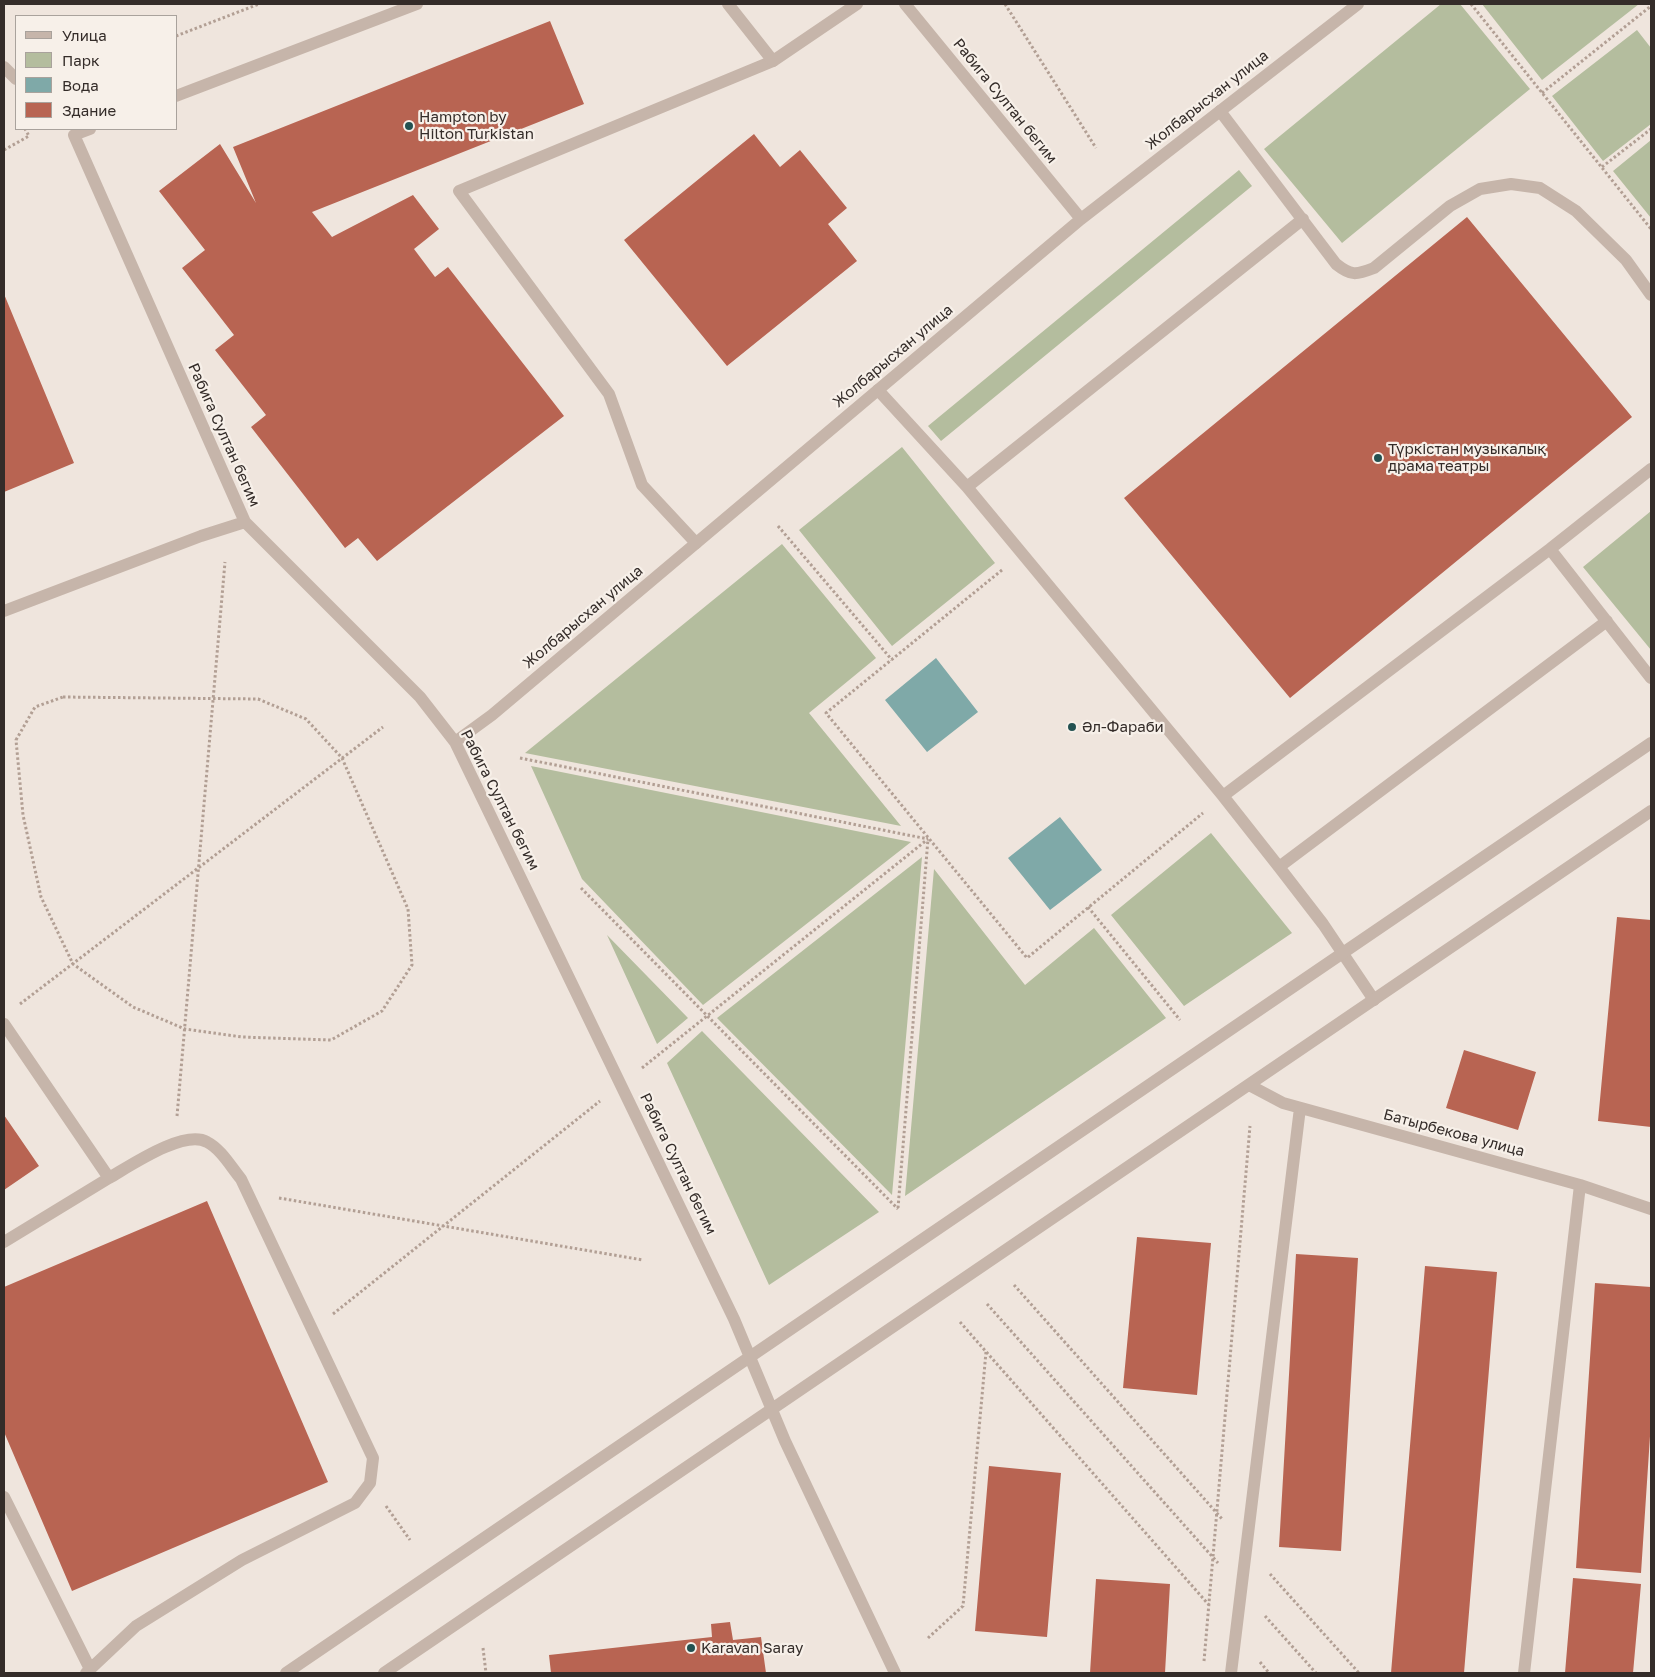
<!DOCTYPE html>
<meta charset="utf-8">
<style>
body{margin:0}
#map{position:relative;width:1655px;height:1677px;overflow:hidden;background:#efe5dd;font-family:"Golos Text",sans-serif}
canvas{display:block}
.frame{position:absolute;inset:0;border:5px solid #342c29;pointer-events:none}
.legend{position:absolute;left:15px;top:15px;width:162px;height:115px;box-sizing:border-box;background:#f7f0e9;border:1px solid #a9a29c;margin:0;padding:6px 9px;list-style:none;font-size:15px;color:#342c29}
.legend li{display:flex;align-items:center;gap:10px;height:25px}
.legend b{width:25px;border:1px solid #a9a29c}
</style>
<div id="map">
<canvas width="1655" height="1677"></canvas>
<div class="frame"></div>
<ul class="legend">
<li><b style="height:6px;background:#c6b5aa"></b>Улица</li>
<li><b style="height:14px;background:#b4bd9e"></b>Парк</li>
<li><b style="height:14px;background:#7fa9a8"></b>Вода</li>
<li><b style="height:14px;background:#b86452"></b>Здание</li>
</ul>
</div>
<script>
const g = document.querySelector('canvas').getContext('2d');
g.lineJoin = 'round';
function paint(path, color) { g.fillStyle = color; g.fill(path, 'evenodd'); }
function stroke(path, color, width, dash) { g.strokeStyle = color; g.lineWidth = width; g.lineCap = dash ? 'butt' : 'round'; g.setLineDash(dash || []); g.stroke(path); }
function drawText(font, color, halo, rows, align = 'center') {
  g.font = font + ' "Golos Text",sans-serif'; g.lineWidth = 4.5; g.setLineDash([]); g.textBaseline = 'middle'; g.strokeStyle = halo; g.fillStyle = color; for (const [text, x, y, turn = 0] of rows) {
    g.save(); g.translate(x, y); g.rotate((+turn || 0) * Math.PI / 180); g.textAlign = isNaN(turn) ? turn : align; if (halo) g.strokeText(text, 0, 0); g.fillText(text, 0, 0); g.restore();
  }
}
const green = new Path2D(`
 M1441 4H1460L1530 89 1342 243 1264 149Z
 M1482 4H1639L1542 80Z
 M1637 30 1651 48V124L1603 161 1552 96Z
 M1651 140V218L1613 171Z
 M1239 170 1252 186 941 441 928 426Z
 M902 447 995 563 892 646 799 530Z
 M1651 511V650L1583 567Z
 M782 544 876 658 809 713 901 826 525 753Z
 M531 766 911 842 703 1005 582 879Z
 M1211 833 1292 933 1184 1006 1111 915Z
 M922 857 892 1195 717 1018Z
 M934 869 1025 985 1094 928 1166 1018 905 1196Z
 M607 935 688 1018 657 1044Z
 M702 1031 879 1212 769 1285 667 1063Z`);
const water = new Path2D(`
 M936 658 978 712 927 752 885 700Z
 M1060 817 1102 870 1050 910 1008 858Z`);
const building = new Path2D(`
 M550 21 584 104 312 212 332 237 413 195 439 229 414 249 435 277 448 267 564 416 377 561 358 538 345 548 251 427 266 415 215 350 234 335 182 268 205 250 159 191 220 144 256 203 233 147Z
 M754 134 780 167 800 150 847 208 828 224 857 261 727 366 624 240Z
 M1467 217 1632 417 1290 698 1124 498Z
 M4 294 74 463 4 492Z
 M1617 917 1651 920V1127L1598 1121Z
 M1464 1050 1536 1072 1518 1130 1446 1108Z
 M4 1115 39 1166 4 1190Z
 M207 1201 328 1482 72 1591 4 1432V1287Z
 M1137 1237 1211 1243 1197 1395 1123 1388Z
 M1296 1254 1358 1258 1341 1551 1279 1547Z
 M1425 1266 1497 1272 1464 1673H1391Z
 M1595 1283 1651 1287V1421L1641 1573 1576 1568Z
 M989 1466 1061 1473 1047 1637 975 1631Z
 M1573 1578 1641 1584 1633 1673H1565Z
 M1096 1579 1170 1584 1165 1673H1090Z
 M730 1622 733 1640 761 1637 766 1673H551L549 1655 712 1637 711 1624Z`);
const path = new Path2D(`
 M1005 4 1096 148
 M1471 4 1651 229
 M176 36 259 4
 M1542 93 1651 6
 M4 150 29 136 25 129
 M1602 167 1651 129
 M778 526 892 660
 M1002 570 826 713 1027 958 1203 813
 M63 697 258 699 306 719 342 758 408 909 412 965 382 1011 331 1040 242 1037 185 1029 133 1007 73 964 41 897 23 815 16 740 35 707Z
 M520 758 928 839
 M581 888 898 1209
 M1088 907 1180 1020
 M20 1004 383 727
 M642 1068 928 839
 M177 1116 225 562
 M279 1198 643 1260
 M898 1208 928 839
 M1014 1285 1223 1520
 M987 1304 1218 1563
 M333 1314 600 1101
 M960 1322 1209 1605
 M386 1506 410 1540
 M1270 1574 1359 1673
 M1265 1616 1316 1673
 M928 1638 963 1606 986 1352
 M483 1648 486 1673
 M1204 1661 1250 1126
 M1260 1662 1269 1673`);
const service = new Path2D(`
 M4 67 16 79
 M1220 111 1336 264C1351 276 1356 275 1374 268L1450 206 1480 189 1511 184 1540 188 1576 211 1626 260 1651 295
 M878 390 967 487 1223 796 1279 867 1323 924 1374 1000
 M967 487 1303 219
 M696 543 642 485 609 394 459 191 773 61
 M1550 549 1651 678
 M1223 796 1550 549 1651 469
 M1279 867 1607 621
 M4 1024 109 1178C130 1166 184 1129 207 1142 221 1149 231 1167 241 1179L373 1458 370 1483 355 1503 242 1560 136 1626 86 1673
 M4 1242 109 1178
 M4 1497 90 1669`);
const minor = new Path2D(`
 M728 4 773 61 857 4
 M905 4 1081 219
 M176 96 417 4
 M90 129 74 135 245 522 420 697 455 742 734 1319 785 1441 895 1673
 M4 611 201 536 245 522
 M455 742 492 715 1081 219 1358 4
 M1249 1085 1283 1103 1580 1185 1651 1209
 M286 1673 1651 743
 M384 1673 1651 811
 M1231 1673 1300 1108
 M1524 1673 1580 1185`);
const markers = [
 [409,126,5,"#235151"],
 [1378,458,5,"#235151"],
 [1072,727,5,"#235151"],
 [691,1648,5,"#235151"]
];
const streetNames = [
 ["Жолбарысхан улица",1207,100,-38],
 ["Рабига Султан бегим",1005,101,51],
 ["Жолбарысхан улица",893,356,-40],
 ["Рабига Султан бегим",224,435,66],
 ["Жолбарысхан улица",583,617,-40],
 ["Рабига Султан бегим",500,800,63],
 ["Батырбекова улица",1454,1133,15],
 ["Рабига Султан бегим",678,1164,64]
];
const poiNames = [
 ["Hampton by",419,117],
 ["Hilton Turkistan",419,134],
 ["Түркістан музыкалық",1388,449],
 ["драма театры",1388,466],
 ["Әл-Фараби",1082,727],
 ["Karavan Saray",701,1648]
];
paint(green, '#b4bd9e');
paint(water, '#7fa9a8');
paint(building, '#b86452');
stroke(path, '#b29f94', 3, [2.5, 2.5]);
stroke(service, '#c6b5aa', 12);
stroke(minor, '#c6b5aa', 12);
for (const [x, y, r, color] of markers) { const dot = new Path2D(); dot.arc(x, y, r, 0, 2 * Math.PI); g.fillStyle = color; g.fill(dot); stroke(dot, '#f7f0e9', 2); }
drawText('15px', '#342c29', '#f7f0e9', streetNames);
drawText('15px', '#342c29', '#f7f0e9', poiNames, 'left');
</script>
